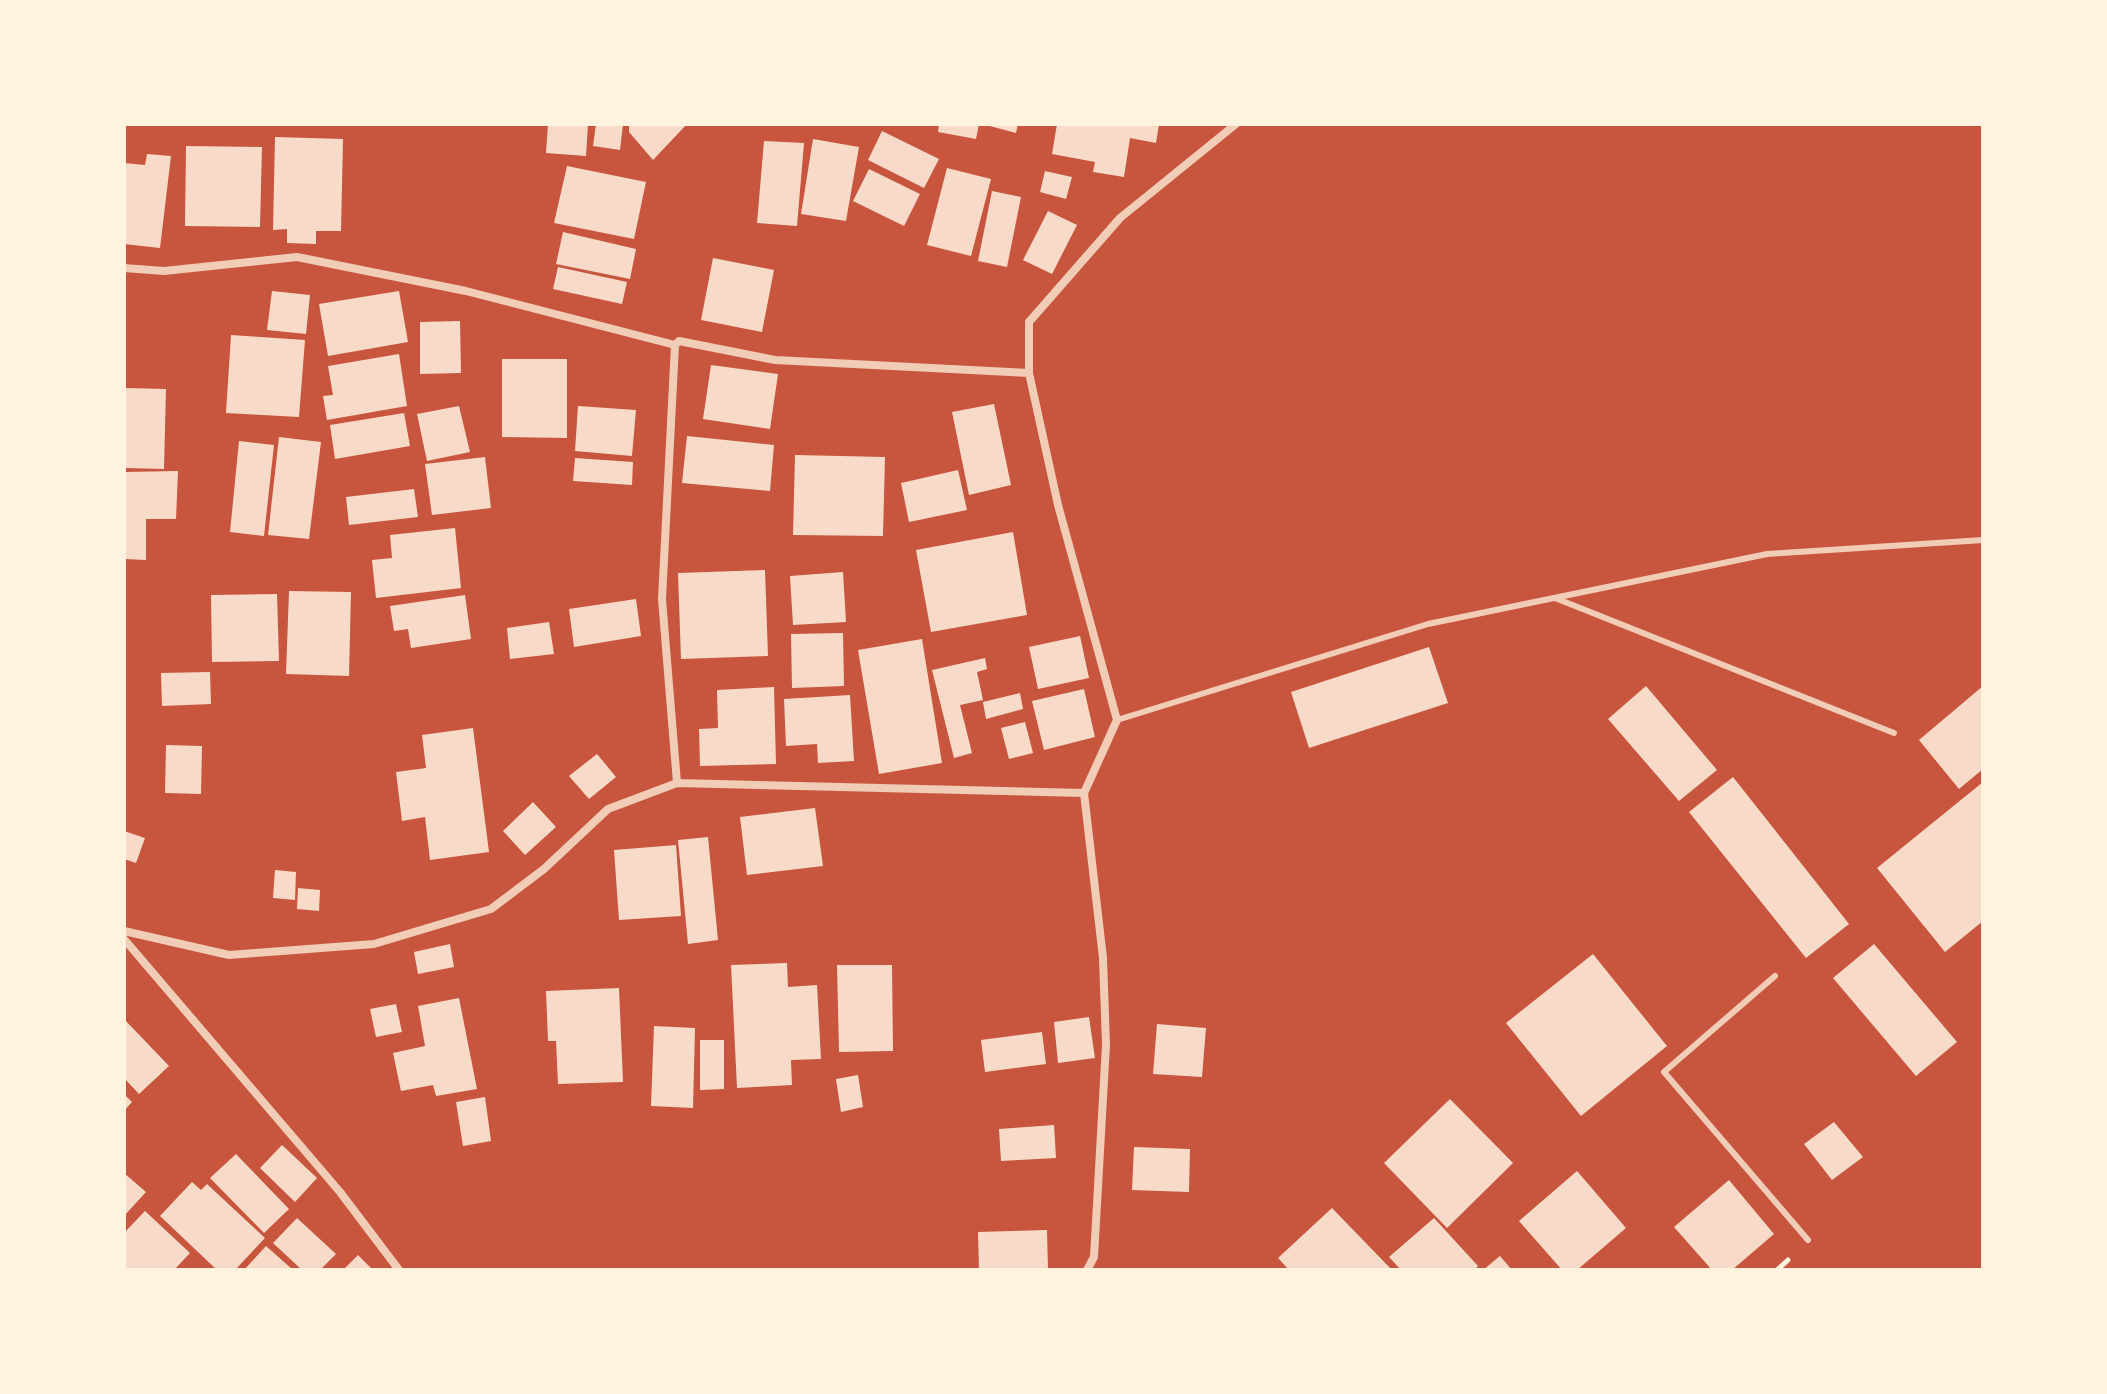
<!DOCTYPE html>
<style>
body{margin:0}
#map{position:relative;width:2107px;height:1394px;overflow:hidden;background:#c8553d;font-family:Commissioner,sans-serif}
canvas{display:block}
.frame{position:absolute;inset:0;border:126px solid #fff3e0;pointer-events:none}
</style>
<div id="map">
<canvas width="2107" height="1394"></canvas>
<div class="frame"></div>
</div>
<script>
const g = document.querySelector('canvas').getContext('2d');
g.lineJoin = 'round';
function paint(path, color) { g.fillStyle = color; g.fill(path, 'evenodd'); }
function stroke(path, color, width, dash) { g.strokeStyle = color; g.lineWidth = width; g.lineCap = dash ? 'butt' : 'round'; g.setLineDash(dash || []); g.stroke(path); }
const building = new Path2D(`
 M548 124H588L586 156 546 153Z
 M596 124H623L620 150 593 146Z
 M629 124H687L653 160 629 132Z
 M939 124H979L976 139 938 132Z
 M982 124H1018L1016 133Z
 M1057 124H1159L1156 143 1130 138 1124 177 1093 172 1095 162 1052 154Z
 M882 131 939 159 924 188 868 160Z
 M275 137 343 139 341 231H316V244L287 243V229L273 230Z
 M813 139 859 147 846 221 801 214Z
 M764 141 804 143 797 226 757 223Z
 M186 146 262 147 260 227 185 226Z
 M147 154 171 156 160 248 124 244V163L145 165Z
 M567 166 646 182 634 239 554 223Z
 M947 168 991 179 971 256 927 245Z
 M869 169 920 194 904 226 853 201Z
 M1045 171 1072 177 1066 199 1040 192Z
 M992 191 1021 197 1007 267 978 261Z
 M1048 211 1077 225 1052 274 1023 260Z
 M563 232 636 249 630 279 556 264Z
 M713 258 774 270 762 332 701 320Z
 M558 267 627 282 622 304 553 289Z
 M272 291 310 295 306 334 267 330Z
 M399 291 408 342 328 356 319 304Z
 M460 321 461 373 420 374V322Z
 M231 335 305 340 299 417 226 413Z
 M399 354 407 406 327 420 323 396 333 395 328 366Z
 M502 359H567V438L502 437Z
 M711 365 778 374 770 429 703 419Z
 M124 388 166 389 164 469 124 468Z
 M994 404 1011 485 969 495 952 412Z
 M459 406 470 452 427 461 417 414Z
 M578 406 636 410 632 456 575 451Z
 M404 413 410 446 335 459 330 425Z
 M687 436 774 445 770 491 682 483Z
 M279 437 321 442 309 539 268 535Z
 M239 441 274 445 264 536 230 532Z
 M795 455 885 457 883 536 793 535Z
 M485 457 491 508 432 515 425 464Z
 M575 458 633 462 632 485 573 481Z
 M958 470 967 510 909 522 901 483Z
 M178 471 176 519H146V560L124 559V472Z
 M414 489 418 517 349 525 346 497Z
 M455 528 461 588 376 598 372 560 392 558 390 535Z
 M1013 532 1027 615 931 632 916 550Z
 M765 570 768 656 681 659 678 573Z
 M843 572 846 622 793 625 790 576Z
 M289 591 351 592 349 676 286 674Z
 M277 594 279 661 212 662 211 595Z
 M465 595 471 639 411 648 408 629 394 631 390 606Z
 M636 599 641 636 574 647 569 609Z
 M549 622 554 654 510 659 507 628Z
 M843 633 844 686 792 688 791 634Z
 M1080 636 1089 678 1038 689 1029 647Z
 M922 639 942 763 879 774 858 650Z
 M1429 647 1448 703 1309 748 1291 692Z
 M985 658 987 669 977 672 983 700 960 705 972 753 954 758 932 670Z
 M210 672 211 704 162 706 161 673Z
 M1646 686 1717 770 1679 801 1608 719Z
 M1983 686V769L1959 789 1919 740Z
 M774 687 776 764 700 766 699 729 718 728 717 690Z
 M1084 689 1095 737 1044 750 1032 701Z
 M1020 693 1023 709 986 719 983 702Z
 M850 695 854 761 818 763 817 744 786 746 784 699Z
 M1025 722 1033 753 1009 759 1001 728Z
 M473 728 489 852 430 860 425 817 402 821 396 772 426 768 422 735Z
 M166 745 202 746 201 794 165 793Z
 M597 754 616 777 589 799 569 776Z
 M1733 777 1849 924 1806 958 1689 812Z
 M1983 782V921L1945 952 1877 868Z
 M533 802 556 827 525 855 503 831Z
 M815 808 823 866 747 875 740 817Z
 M124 831 145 838 136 863 124 859Z
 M708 837 718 940 688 944 678 840Z
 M676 845 681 916 619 920 614 850Z
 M275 870 296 872 295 900 273 898Z
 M298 888 320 890 319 911 297 909Z
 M450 944 454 967 418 974 414 952Z
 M1874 944 1957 1042 1916 1076 1833 978Z
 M1593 954 1667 1046 1581 1116 1506 1023Z
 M787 963 788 987 817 985 821 1059 791 1060 792 1085 737 1088 731 965Z
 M837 965H892L893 1051 839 1052Z
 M619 988 623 1082 558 1084 556 1041H548L546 991Z
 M459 998 477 1089 436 1096 433 1085 401 1091 393 1053 425 1046 418 1006Z
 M396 1004 402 1032 376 1037 370 1009Z
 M1089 1017 1095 1058 1058 1063 1054 1022Z
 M124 1019 169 1066 139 1094 124 1078Z
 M1157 1024 1206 1028 1202 1077 1153 1074Z
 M654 1026 695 1028 693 1108 651 1106Z
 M1042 1032 1046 1064 985 1072 981 1040Z
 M700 1040H724V1089L700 1090Z
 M858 1075 863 1107 841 1112 836 1079Z
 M124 1094 132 1102 124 1111Z
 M485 1097 491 1141 463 1146 456 1102Z
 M1450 1099 1513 1163 1447 1228 1384 1163Z
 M1834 1122 1863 1157 1832 1180 1804 1144Z
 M1054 1125 1056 1158 1001 1161 999 1129Z
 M282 1145 317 1178 295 1202 260 1168Z
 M1134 1147 1190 1149 1189 1192 1132 1190Z
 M236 1154 289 1209 264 1233 210 1178Z
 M1577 1171 1626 1228 1577 1270H1562L1519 1221Z
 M124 1173 146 1192 124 1216Z
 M1729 1180 1774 1234 1732 1270H1712L1674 1227Z
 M192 1182 201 1190 207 1184 265 1238 235 1270H217L160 1216Z
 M1332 1208 1392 1270H1289L1278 1258Z
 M145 1211 190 1253 174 1270H124V1233Z
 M297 1218 336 1254 320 1270H302L273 1243Z
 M1434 1218 1478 1266 1474 1270H1401L1389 1257Z
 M1047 1230 1048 1270H979L978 1232Z
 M266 1246 293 1270H244Z
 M358 1255 373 1270H343Z
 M1500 1256 1512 1270H1483Z`);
const path = new Path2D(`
 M1777 1270 1788 1260`);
const service = new Path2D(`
 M1555 598 1894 733
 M1117 720 1428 624 1767 554 1983 540
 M1775 976 1664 1072 1808 1240`);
const minor = new Path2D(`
 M124 268 164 271 297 257 466 291 675 345 662 599 677 783 608 809 544 869 491 909 374 944 229 955 124 931
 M675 345 679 341 775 360 1029 373
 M677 783 1084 793 1117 720 1058 505 1029 373V322L1120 218 1236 124
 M1084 793 1103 958 1106 1045 1094 1257 1087 1270
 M124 939 340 1192 399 1270`);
paint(building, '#f7dbc8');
stroke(path, '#fff3e0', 5);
stroke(service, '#f1ccb7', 6);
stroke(minor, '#f1ccb7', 8);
</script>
